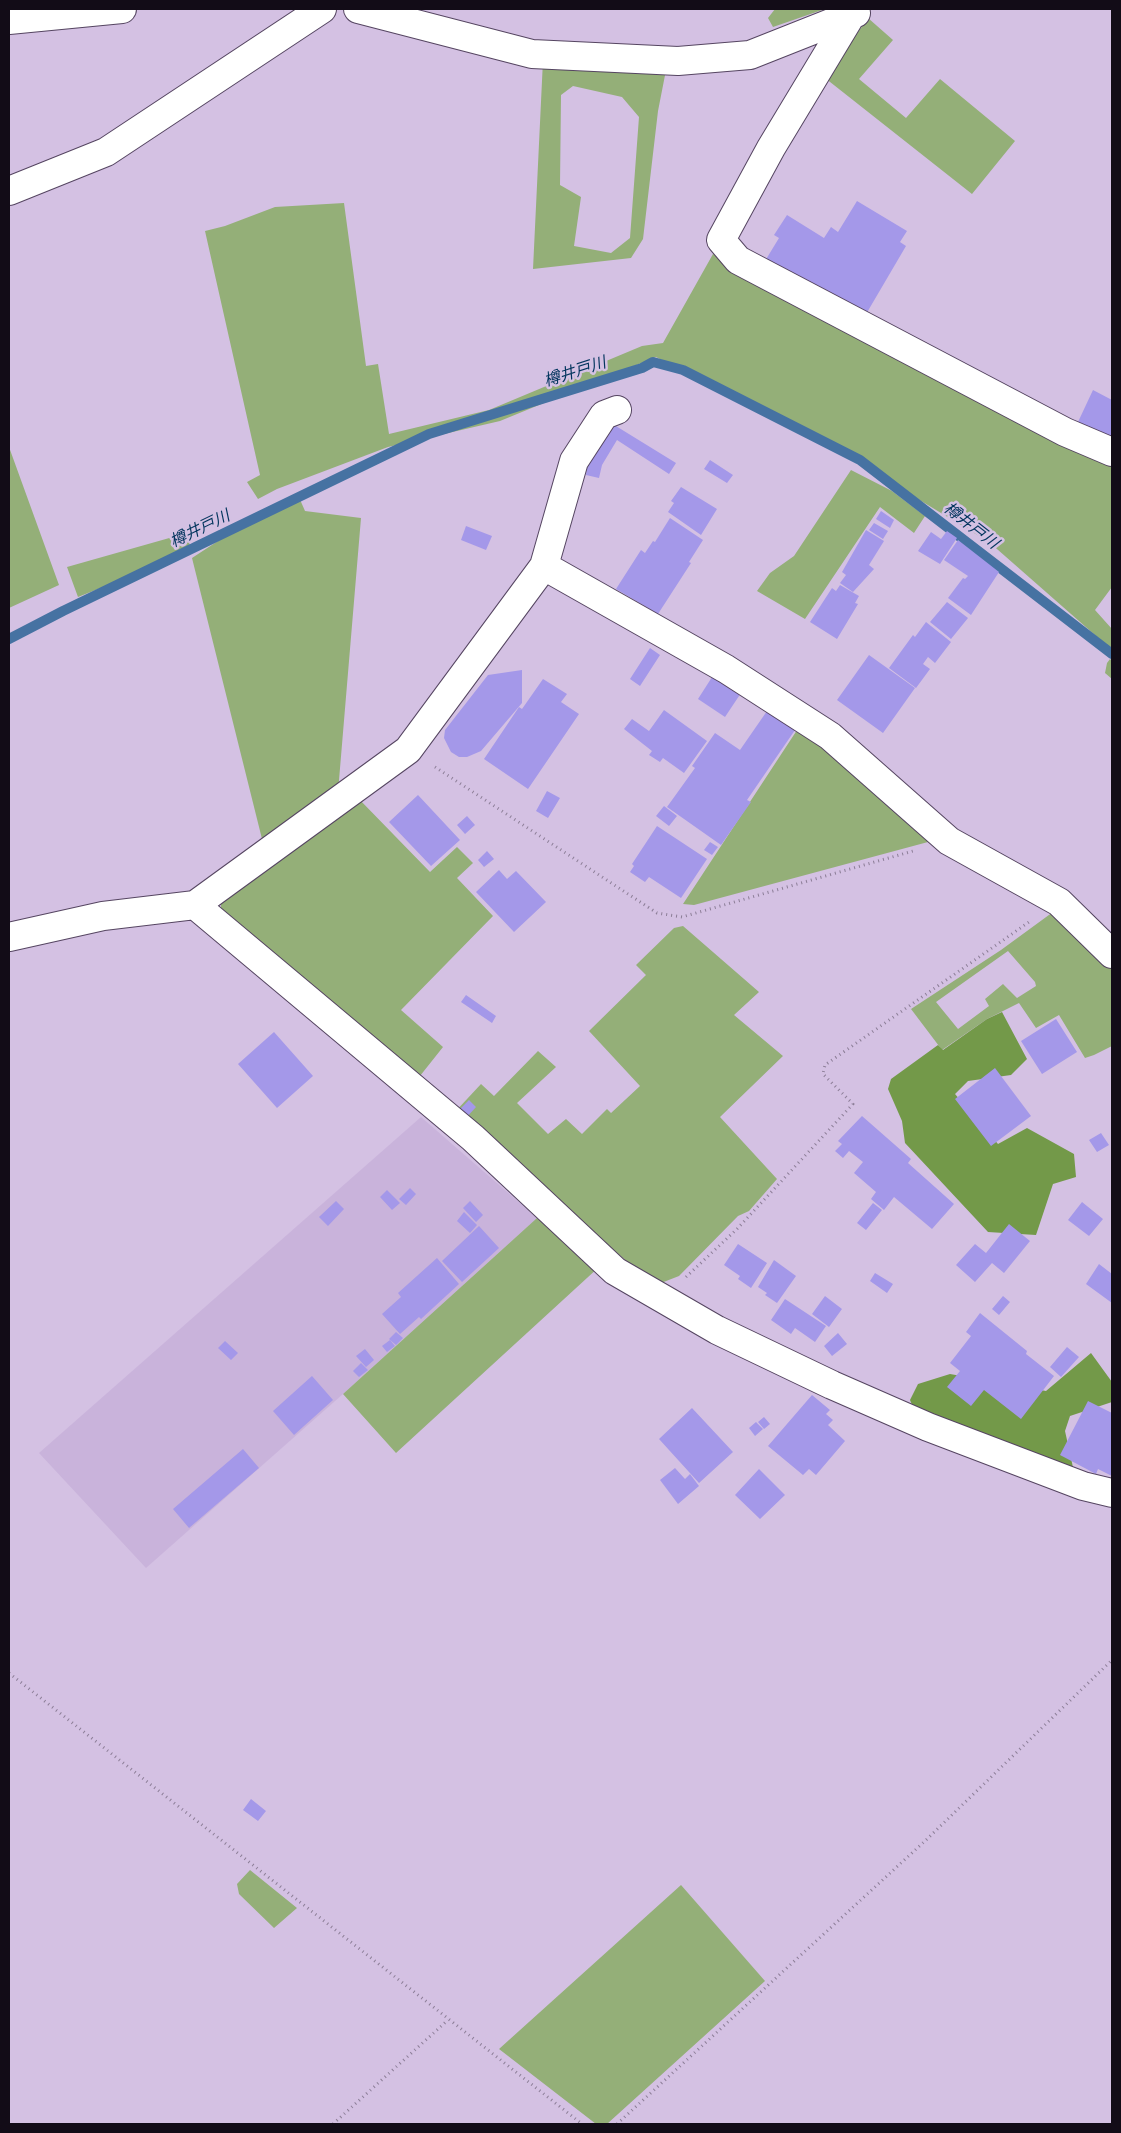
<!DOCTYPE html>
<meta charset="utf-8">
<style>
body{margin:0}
#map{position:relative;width:1121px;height:2133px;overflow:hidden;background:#d4c1e3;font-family:Figtree,sans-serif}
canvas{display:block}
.frame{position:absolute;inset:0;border:10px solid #120c17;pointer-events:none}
</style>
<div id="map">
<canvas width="1121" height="2133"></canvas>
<div class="frame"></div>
</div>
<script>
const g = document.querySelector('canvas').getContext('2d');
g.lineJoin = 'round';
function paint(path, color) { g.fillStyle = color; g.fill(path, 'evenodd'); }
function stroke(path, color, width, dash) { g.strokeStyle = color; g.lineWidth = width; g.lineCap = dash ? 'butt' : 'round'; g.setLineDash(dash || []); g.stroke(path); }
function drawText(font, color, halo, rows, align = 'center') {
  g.font = font + ' Figtree,"Noto Sans JP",sans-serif'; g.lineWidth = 5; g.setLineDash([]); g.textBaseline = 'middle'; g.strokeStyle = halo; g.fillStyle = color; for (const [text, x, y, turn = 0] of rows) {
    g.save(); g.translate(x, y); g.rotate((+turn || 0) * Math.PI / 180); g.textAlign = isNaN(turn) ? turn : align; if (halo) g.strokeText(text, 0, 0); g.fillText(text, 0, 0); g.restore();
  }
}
const built = new Path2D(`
 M421 1117 537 1218 343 1394 146 1568 39 1453Z`);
const green = new Path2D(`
 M775 9H825L773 27 768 18Z
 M868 18 893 40 859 79 906 118 940 79 1015 141 972 194 825 78Z
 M543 60 667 65 658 111 643 239 631 258 533 269ZM573 86 622 97 639 117 630 238 611 253 574 246 581 197 560 185 561 95Z
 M344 203 366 366 378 364 389 434 489 410 642 346 663 343 713 254 723 257 1112 457V587L1095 610 1112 629V650L989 542 855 461 656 357 500 421 388 447 277 489 258 499 247 482 260 475 205 231 225 226 275 207Z
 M9 447 59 585 9 608Z
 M851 470 892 491 925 516 914 533 880 507 805 619 757 591 770 573 794 556Z
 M298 495 305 511 361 518 338 792 265 851 192 558 267 509Z
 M187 533 190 546 123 579 78 597 67 567Z
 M1110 659 1112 661V679L1105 673 1107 663Z
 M801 724 932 837 928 842 694 905 683 904Z
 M358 798 430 872 457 847 473 863 457 878 493 916 401 1010 443 1047 416 1081 221 909V902Z
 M1053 912 1112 966V1046L1094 1055 1085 1058 1059 1015 1036 1028 1019 1003 987 1019 942 1050 911 1009 1001 950ZM1008 951 1035 982 1036 986 1017 998 1003 984 985 999 989 1006 958 1029 936 1002Z
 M683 926 759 992 734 1015 783 1056 720 1117 777 1179 749 1211 738 1216 679 1276 661 1283 635 1268 548 1196 454 1113 481 1084 494 1096 538 1051 556 1067 517 1103 548 1134 566 1119 582 1134 607 1109 611 1113 640 1086 589 1031 646 975 636 965 674 928Z
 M537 1218 599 1267 396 1453 343 1394Z
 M250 1870 297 1908 274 1928 239 1894 237 1884Z
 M681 1885 765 1981 607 2124H596L499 2049Z`);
const forest = new Path2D(`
 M1002 1012 1027 1059 1011 1075 968 1081 955 1094 998 1144 1027 1128 1074 1154 1076 1177 1053 1184 1036 1235 988 1232 905 1143 902 1121 888 1089 891 1079 938 1045 943 1050 987 1019Z
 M1091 1353 1112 1382V1402L1070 1416 1065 1431 1074 1472 913 1407 910 1400 918 1384 950 1374 1046 1391Z`);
const stream = new Path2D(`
 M9 639 63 611 429 434 642 368 653 362 683 370 860 460 1112 654`);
const building = new Path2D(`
 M857 201 907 231 900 242 906 246 862 321 765 261 779 238 774 235 787 215 824 238 831 227 838 232Z
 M1093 390 1112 400V439L1078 422Z
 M611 423 676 463 669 474 617 440 602 465 599 478 586 475 588 459Z
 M710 460 733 475 727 483 704 469Z
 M681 487 717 509 701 535 668 512 674 503 671 501Z
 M881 511 894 520 890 528 876 519Z
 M670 518 703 540 689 562 691 563 658 614 616 589 641 550 645 553 653 541 655 542Z
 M874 523 888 531 883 539 869 530Z
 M466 526 492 536 486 550 461 540Z
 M866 530 884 541 869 565 874 569 853 592 840 583 846 575 842 572Z
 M947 531 957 538 940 564 918 551 931 532 941 539Z
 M958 540 999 572 971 615 948 598 963 578 965 579 968 576 944 560Z
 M840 585 859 596 855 603 858 604 837 639 810 622 832 588 836 591Z
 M947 602 968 618 951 639 930 622Z
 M926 622 951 642 935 663 928 657 923 664 930 669 916 688 889 668 913 635 915 637Z
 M650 648 660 655 640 686 630 679Z
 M869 655 915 688 883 733 837 700Z
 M522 670V703L481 751 467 757H459L451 752 444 738 445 730 488 675Z
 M714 674 741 693 725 717 698 699Z
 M543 679 567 694 561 702 579 714 528 789 484 759 519 707 522 709Z
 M664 710 707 741 684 773 663 758 660 762 649 755 652 751 624 729 632 719 649 731Z
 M767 711 795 730 747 800 751 802 721 845 667 807 695 768 692 766 715 733 740 750Z
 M547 791 560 798 548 818 536 811Z
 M418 795 460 840 431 866 389 822Z
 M664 806 677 816 669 826 656 816Z
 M467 816 475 825 465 834 457 825Z
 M657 826 707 859 681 898 649 877 645 882 630 872 634 866 632 864Z
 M710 842 718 847 712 855 704 850Z
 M487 851 494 859 484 867 478 860Z
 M499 870 507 879 516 871 546 902 514 932 476 892Z
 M466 995 496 1016 492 1023 461 1002Z
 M1056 1019 1077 1052 1042 1074 1021 1041Z
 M274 1032 313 1076 277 1108 238 1064Z
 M995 1068 1031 1116 991 1146 955 1099Z
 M469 1100 476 1107 466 1118 459 1110Z
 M862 1116 911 1159 908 1163 954 1204 932 1229 894 1197 884 1210 871 1199 876 1192 854 1173 863 1162 849 1151 843 1158 835 1151 842 1144 838 1141Z
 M1101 1133 1109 1145 1097 1152 1089 1140Z
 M410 1188 416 1194 406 1205 399 1199Z
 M387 1190 400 1203 392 1210 380 1197Z
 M336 1201 344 1209 328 1226 319 1217Z
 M470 1201 483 1215 476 1222 463 1208Z
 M1082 1202 1103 1219 1089 1236 1068 1220Z
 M873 1203 882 1210 866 1230 857 1223Z
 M464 1212 477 1225 470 1233 457 1221Z
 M1009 1224 1030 1241 1004 1273 992 1263 975 1282 956 1265 975 1244 986 1253Z
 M479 1226 499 1248 462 1282 442 1261Z
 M738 1244 767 1263 751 1288 738 1279 740 1276 724 1265Z
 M437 1258 459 1284 421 1319 419 1317 400 1334 382 1314 401 1297 398 1293Z
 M774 1260 796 1276 777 1303 765 1295 767 1293 758 1287Z
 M1099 1264 1112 1274V1303L1086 1284Z
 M875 1273 893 1284 887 1293 870 1281Z
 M825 1296 842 1309 829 1327 812 1314Z
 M1003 1296 1010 1302 999 1315 992 1309Z
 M785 1299 826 1326 815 1342 795 1328 791 1334 771 1320Z
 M980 1313 1027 1351 1026 1354 1054 1376 1021 1419 984 1390 971 1406 947 1387 960 1371 950 1363 971 1336 966 1332Z
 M396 1332 403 1338 396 1345 389 1339Z
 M838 1333 847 1344 832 1356 824 1346Z
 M390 1340 395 1346 387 1352 382 1346Z
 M225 1341 238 1353 231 1360 218 1348Z
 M1067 1347 1079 1357 1061 1377 1050 1367Z
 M365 1349 374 1360 366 1367 356 1356Z
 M361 1363 368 1370 359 1377 353 1371Z
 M312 1376 333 1400 294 1435 273 1411Z
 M812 1395 830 1410 826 1414 833 1420 828 1425 845 1441 816 1475 809 1469 803 1475 768 1446Z
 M1088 1401 1112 1413V1476L1098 1469 1096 1474 1060 1455Z
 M692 1408 733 1452 699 1483 659 1439Z
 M764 1417 770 1424 764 1429 758 1422Z
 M756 1422 763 1429 755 1436 749 1428Z
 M243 1449 259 1468 189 1528 173 1509Z
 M675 1468 685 1479 690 1474 699 1486 678 1504 660 1480Z
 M759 1469 785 1495 760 1519 735 1495Z
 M251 1799 266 1811 258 1821 243 1810Z`);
const path = new Path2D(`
 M435 767 657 913 682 917 913 851
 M686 1277 737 1229 853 1104 823 1074 825 1065 1029 922
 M9 1673 582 2124
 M333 2124 448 2020
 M617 2124 925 1841 1112 1660`);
const minor = new Path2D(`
 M358 9 532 54 678 61 750 55 856 13
 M850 17 771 148 721 240 738 260 1065 432 1112 452
 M9 20 122 9
 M9 191 106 152 322 9
 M544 566 726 669 830 736 949 841 1059 902 1112 954
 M195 905 473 1138 615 1271 717 1330 832 1385 928 1427 1083 1486 1112 1493
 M9 937 103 916 195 905 408 750 544 566 574 461 604 415 617 410`);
const waterNames = [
 ["樽井戸川",575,372,-18],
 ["樽井戸川",971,526,38],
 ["樽井戸川",200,529,-26]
];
paint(built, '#c9b3db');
paint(green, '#94af78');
paint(forest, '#739949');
stroke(stream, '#4672a2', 10);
paint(building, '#a498e9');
stroke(minor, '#554561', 30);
stroke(path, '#8c7e97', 3, [1, 4]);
stroke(minor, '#fff', 28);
drawText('italic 16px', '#02345d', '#d4c1e3', waterNames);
</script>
